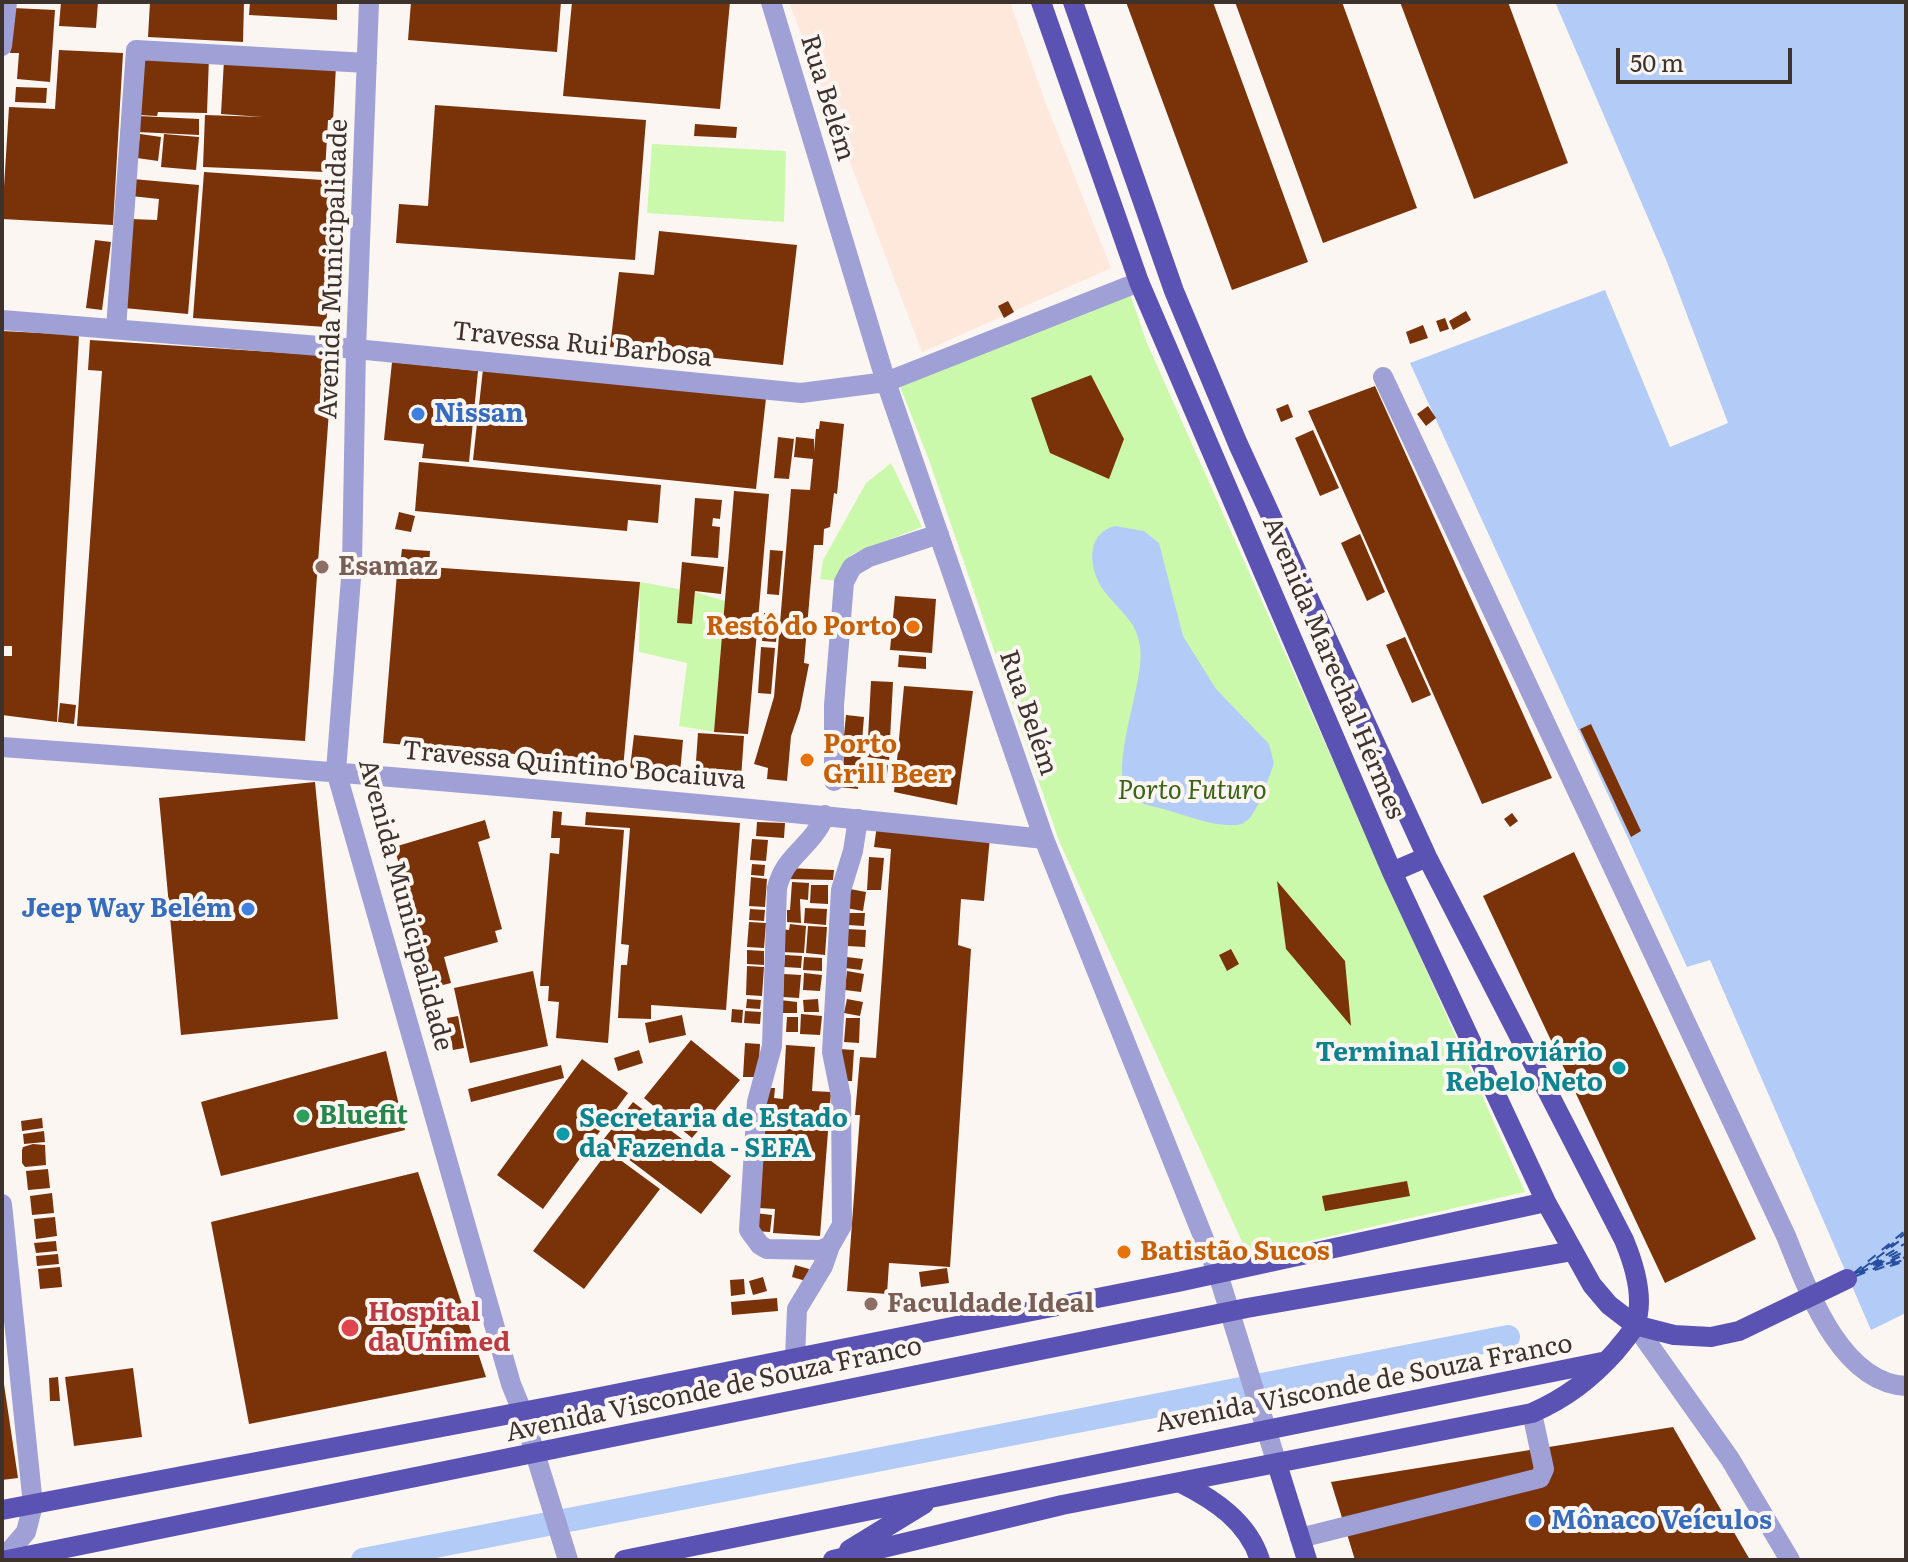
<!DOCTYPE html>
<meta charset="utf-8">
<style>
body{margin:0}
#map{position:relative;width:1908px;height:1562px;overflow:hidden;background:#fcf6f3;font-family:Literata,serif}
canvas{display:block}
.frame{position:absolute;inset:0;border:4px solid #3e322c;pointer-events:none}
.scale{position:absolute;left:1616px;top:48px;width:176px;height:36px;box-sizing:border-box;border:4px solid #3e322c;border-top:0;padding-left:10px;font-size:24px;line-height:28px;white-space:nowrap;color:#3e322c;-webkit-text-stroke:6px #fcf6f3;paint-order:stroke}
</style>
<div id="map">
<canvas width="1908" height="1562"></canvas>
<div class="frame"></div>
<div class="scale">50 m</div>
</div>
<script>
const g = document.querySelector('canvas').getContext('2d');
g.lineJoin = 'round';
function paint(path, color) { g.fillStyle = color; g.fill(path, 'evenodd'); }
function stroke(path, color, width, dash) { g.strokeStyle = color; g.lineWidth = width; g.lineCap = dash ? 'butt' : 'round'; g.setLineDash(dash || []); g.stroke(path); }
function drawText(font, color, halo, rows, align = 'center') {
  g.font = font + ' Literata,serif'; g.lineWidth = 8; g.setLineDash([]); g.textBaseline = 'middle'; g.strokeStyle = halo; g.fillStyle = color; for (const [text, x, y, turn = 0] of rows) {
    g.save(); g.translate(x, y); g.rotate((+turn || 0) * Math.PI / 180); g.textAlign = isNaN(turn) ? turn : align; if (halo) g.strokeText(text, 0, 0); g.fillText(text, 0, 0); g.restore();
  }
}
const built = new Path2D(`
 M789 2H1010L1046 104 1111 268 922 352Z`);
const green = new Path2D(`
 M652 144 786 151 784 222 647 213Z
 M1130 294 1147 343 1525 1192 1248 1255 1059 841 929 460 899 384Z
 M891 463 922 527 852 554 841 570 838 581 820 579 823 560 866 483Z
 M640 582 679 589 678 623 692 624 695 592 725 601 714 732 679 726 687 663 639 652Z`);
const water = new Path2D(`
 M1555 2H1906V1313L1871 1330 1710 960 1687 967 1410 363 1605 290 1670 447 1728 423 1667 262Z
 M1115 526 1144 531 1159 543 1183 636 1216 689 1269 744 1274 764 1259 803 1250 818 1242 824C1221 829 1190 817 1170 811 1159 807 1139 805 1130 796 1106 770 1146 682 1140 647 1139 639 1136 630 1132 624 1124 612 1113 603 1104 591 1089 570 1084 534 1115 526Z`);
const canal = new Path2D(`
 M363 1560 1508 1337`);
const ferry = new Path2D(`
 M1886 1249 1906 1233
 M1886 1264 1906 1257
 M1873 1265 1906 1247
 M1890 1266 1906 1261
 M1874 1268 1906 1254
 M1862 1269 1906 1236
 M1875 1270 1906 1259
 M1854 1273 1906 1230
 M1859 1273 1906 1251
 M1855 1274 1906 1243
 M1856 1276 1876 1268`);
const building = new Path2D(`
 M61 2H98L96 28 59 26Z
 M150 2H244L243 42 148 37Z
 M250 2H337V20L249 15Z
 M411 2H561L557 52 408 40Z
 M572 2H730L720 109 563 96Z
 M1126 2H1213L1308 262 1232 290Z
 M1235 2H1342L1417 208 1323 243Z
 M1400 2H1508L1568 163 1474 199Z
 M13 8 55 10 50 82 17 79 19 53H10Z
 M59 50 123 53 113 225 2 219 9 107 55 109Z
 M142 55 209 57 207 113 158 112 157 116 139 115Z
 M224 60 336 66 333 120H328L325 172 203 167 205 115 263 117 221 114Z
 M16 87 47 88 46 103 15 102Z
 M435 105 646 120 635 260 396 243 399 204 428 206Z
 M139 116 199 119V135L138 132Z
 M695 124 737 127 736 138 694 136Z
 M140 134 161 137 158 161 137 158Z
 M164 134 199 137 196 170 161 167Z
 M204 172 337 181 326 327 193 318Z
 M133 179 199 185 188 314 124 308 130 219 157 220 159 199 131 196Z
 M659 231 797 245 783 365 610 347 619 272 654 275Z
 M95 240 111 242 102 310 86 308Z
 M1008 301 1014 312 1004 318 998 306Z
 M1466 311 1471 320 1453 330 1449 321Z
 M1445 318 1449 329 1440 332 1436 321Z
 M1423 325 1428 338 1410 344 1406 332Z
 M2 331 79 335 57 722 2 715V656H12V646H2Z
 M90 340 333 356 305 741 77 726 102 371 88 370Z
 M392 362 478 371 469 462 422 458 424 444 384 440Z
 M483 369 766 398 756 489 473 460Z
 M1091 375 1124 439 1109 479 1050 453 1031 398Z
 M1375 386 1552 778 1482 804 1308 411Z
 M1288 404 1293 417 1281 422 1276 409Z
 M1428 406 1436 418 1426 426 1417 414Z
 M820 421 844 424 837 494 834 493 830 527 824 529 823 545H814L804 663 809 664 800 710 791 736 787 781 767 779 768 768 754 764 774 697 791 489 810 490 813 459 794 457 796 437 814 439V452L816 429H819Z
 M1313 430 1339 488 1320 496 1295 438Z
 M778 437 794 439 789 479 774 478Z
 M419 462 661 485 658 523 628 520 627 531 415 511Z
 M734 491 769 494 748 734 714 732Z
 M695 498 722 500 720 519 713 518 712 526 720 527 718 558 691 556Z
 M399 512 415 516 411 532 395 529Z
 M1360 534 1385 592 1367 601 1341 543Z
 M402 549 430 551 429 567 400 565Z
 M770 550 783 551 779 595 767 594Z
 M682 562 724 567 721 594 695 591 692 624 677 623Z
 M429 567 640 582 623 769H612L613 762 383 743 397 573 428 575Z
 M895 596 936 599 932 653 890 650Z
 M764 613 778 614 776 642 762 641Z
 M1405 637 1431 695 1412 703 1386 645Z
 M761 647 775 648 771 694 758 693Z
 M899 655 926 657V669L898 667Z
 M871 681 893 682 890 739 868 738Z
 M904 686 973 691 957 805 894 792Z
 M60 703 76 705 74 724 58 722Z
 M846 715 864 717 858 789 839 787Z
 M1591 724 1641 831 1631 837 1580 729Z
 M698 733 744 736 741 778 695 775Z
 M634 735 683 740 680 773 630 768Z
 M869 741 891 743 889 760 867 757Z
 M866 762 888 765 886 784 864 782Z
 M315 782 338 1019 181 1035 159 798Z
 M553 811 562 812 561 825 624 830 608 1043 556 1038 559 1002 548 1001 549 986H540L550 853 559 854 560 838H551Z
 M586 812 740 823 726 1010 651 1005V1019L618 1018 621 965H627L629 945 621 944 630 828 585 825Z
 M1512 813 1518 821 1510 827 1504 819Z
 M485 820 490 838 478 842 502 929 495 931 498 942 444 957 451 983 435 987 394 847Z
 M757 822 785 823 784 838 756 836Z
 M877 825 990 837 984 901 961 899 958 945 971 949 950 1267 889 1263 887 1294 847 1291 860 1115H855L860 1057 876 1058 891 849 874 847Z
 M752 839 768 840 766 861 750 860Z
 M1574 852 1756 1239 1665 1283 1483 896Z
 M869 857 884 858 881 890H867Z
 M752 864 765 865 764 876 751 875Z
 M787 868 834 870 833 880 786 879Z
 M751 877 767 879 765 907 749 906Z
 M1277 881 1345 961 1351 1026 1286 949Z
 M792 882 809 883 808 900 800 899 801 923 787 922V910H790Z
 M811 885H828V904L810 903Z
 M850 889 866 892 863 911 846 908Z
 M805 908 827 909 826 925 804 923Z
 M750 909 765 910 764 921 749 920Z
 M848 913H865L864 926 848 925Z
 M749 922 766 923 764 948 747 947Z
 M790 924 806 926 804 953 781 952 782 929 789 930Z
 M808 926 827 927 825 955 806 953Z
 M848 929 866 930 865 947 847 946Z
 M1231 949 1239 964 1227 971 1219 955Z
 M747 950 764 951V965L747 964Z
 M785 955 802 956 801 968 784 967Z
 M804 957 822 958V971L803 970Z
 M847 957 863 959 861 970 845 968Z
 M747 966 764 967 762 996 746 995Z
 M533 971 548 1046 470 1063 454 988Z
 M847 971 864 974 861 992 845 990Z
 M804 973 822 975 820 991 803 990Z
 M784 974 801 975 799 998 783 997Z
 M747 999 761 1000 760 1009 746 1008Z
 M818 999 819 1012H804L803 1000Z
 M847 999 863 1002 860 1016 844 1013Z
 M780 1000 797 1002V1013H780Z
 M732 1009 743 1010 742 1023 731 1022Z
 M745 1011 761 1012 760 1024 744 1023Z
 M801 1014 822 1016 820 1035 800 1034Z
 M682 1015 686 1035 649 1043 645 1023Z
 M458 1016 464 1048 453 1050 447 1018Z
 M787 1017H798V1032H786Z
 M846 1018H860L859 1043 844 1042Z
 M691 1040 740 1080 692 1138 644 1098Z
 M745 1043 760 1044 758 1077H743Z
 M786 1045 815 1047 812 1091 831 1092 820 1236 773 1233 775 1209 759 1208 767 1088H775L774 1098 783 1099Z
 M840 1049 854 1050 852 1081H839Z
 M639 1050 643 1063 618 1071 614 1058Z
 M386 1051 405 1130 221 1176 201 1102Z
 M582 1059 628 1093 543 1209 497 1175Z
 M561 1065 564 1078 471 1102 468 1089Z
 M633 1102 731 1176 701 1214 603 1140Z
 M42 1118 43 1128 22 1131 21 1121Z
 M44 1131 45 1142 24 1144 23 1134Z
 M33 1144 45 1145 46 1165 25 1167 22 1163V1150L23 1147Z
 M608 1151 660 1189 584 1289 533 1251Z
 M48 1169 50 1188 28 1190 26 1171Z
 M418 1172 486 1377 249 1424 211 1222Z
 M1407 1181 1410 1196 1325 1211 1322 1196Z
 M52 1193 54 1213 32 1215 30 1196Z
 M755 1213 772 1215 770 1232 754 1231Z
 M55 1217 57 1236 36 1239 34 1219Z
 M56 1241 57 1251 36 1253 34 1243Z
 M58 1254 59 1264 37 1266 36 1256Z
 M795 1265 809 1269 806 1281 792 1277Z
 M60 1267 62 1287 40 1289 38 1269Z
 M947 1268 949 1283 921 1287 919 1272Z
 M763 1277 767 1291 753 1295 749 1281Z
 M744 1279 745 1294 731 1296 730 1280Z
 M777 1298 778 1311 732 1315 731 1302Z
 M133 1368 142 1437 74 1446 65 1377Z
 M2 1371 18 1478 2 1480Z
 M58 1377 60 1401H50L49 1378Z
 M1673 1427 1750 1560H1355L1331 1482Z`);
const minor = new Path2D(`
 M369 2 356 349 352 565 336 771 511 1384 522 1411 568 1560
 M771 2 886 382 1044 839 1218 1274 1277 1464
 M2 46 7 2
 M2 320 356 349 801 393 886 382 1139 282
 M116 329 136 50 367 63
 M1383 377 1786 1236C1807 1288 1840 1383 1906 1386
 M2 747C350 772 697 801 1044 839
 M834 781V705L844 582 852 567 869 557 939 534
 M825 815C812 848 785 854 777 888L772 1046 757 1102 749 1230 760 1245 767 1249 821 1250 830 1246 842 1225 841 1097 832 1052 841 890 853 851 858 819
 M2 1204 33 1505 26 1532 2 1560
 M1635 1325 1730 1459 1790 1560
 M795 1358 797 1309 823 1266 830 1246
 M1300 1538 1540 1478 1544 1469 1532 1413`);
const major = new Path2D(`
 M1041 2 1139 282 1392 872 1546 1202 1592 1285 1609 1305 1635 1325 1674 1335 1711 1337 1739 1331 1847 1279
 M1392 872 1427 857
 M1277 1464 1307 1560
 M1181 1483C1215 1500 1248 1522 1260 1560
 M2 1510 585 1400 1178 1282 1546 1202
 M849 1550 924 1504
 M7 1560 1247 1308 1573 1251
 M624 1560 1607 1361
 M833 1560 1062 1505 1532 1413C1566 1398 1591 1379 1616 1351 1622 1343 1631 1334 1635 1325 1645 1299 1634 1264 1624 1240L1427 857 1238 444 1174 291 1073 2`);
const markers = [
 [418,414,8,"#3f7fe0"],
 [322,567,8,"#8d6e63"],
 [913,627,8,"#e8710a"],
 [807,760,8,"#e8710a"],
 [248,909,8,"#3f7fe0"],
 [1619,1068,8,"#0f9aa8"],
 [303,1116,8,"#2e9e5b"],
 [563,1134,8,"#0f9aa8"],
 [1124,1252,8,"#e8710a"],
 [871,1304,8,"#8d6e63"],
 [350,1328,10,"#e0444e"],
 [1535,1521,8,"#3f7fe0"]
];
const streetNames = [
 ["Rua Belém",827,98,73],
 ["Avenida Municipalidade",334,269,-88],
 ["Travessa Rui Barbosa",582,345,6],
 ["Avenida Marechal Hérmes",1333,668,67],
 ["Rua Belém",1028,713,71],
 ["Travessa Quintino Bocaiuva",574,766,5],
 ["Avenida Municipalidade",405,905,75],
 ["Avenida Visconde de Souza Franco",1364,1384,-11],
 ["Avenida Visconde de Souza Franco",714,1390,-12]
];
const shopNames = [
 ["Nissan",434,414],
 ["Jeep Way Belém",232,909,"right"],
 ["Mônaco Veículos",1551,1521]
];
const educationNames = [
 ["Esamaz",338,567],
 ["Faculdade Ideal",887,1304]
];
const foodNames = [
 ["Restô do Porto",897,627,"right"],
 ["Porto",823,745],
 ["Grill Beer",823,775],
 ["Batistão Sucos",1140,1252]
];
const parkNames = [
 ["Porto Futuro",1192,791]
];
const cultureNames = [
 ["Terminal Hidroviário",1603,1053],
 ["Rebelo Neto",1603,1083],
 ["Secretaria de Estado",579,1119,"left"],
 ["da Fazenda - SEFA",579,1149,"left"]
];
const leisureNames = [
 ["Bluefit",319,1116]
];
const healthNames = [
 ["Hospital",368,1313],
 ["da Unimed",368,1343]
];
paint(built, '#fee7db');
paint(green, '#cbf9ac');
paint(water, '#b3cbf7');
stroke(canal, '#b3cbf7', 24);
stroke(ferry, '#264ea1', 2, [10, 8]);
paint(building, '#7a3208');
stroke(minor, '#9fa0d6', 20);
stroke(major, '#5b53b3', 20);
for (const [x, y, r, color] of markers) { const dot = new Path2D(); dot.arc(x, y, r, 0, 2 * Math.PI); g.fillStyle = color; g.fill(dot); stroke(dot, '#fcf6f3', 3); }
drawText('26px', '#3e322c', '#fcf6f3', streetNames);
drawText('bold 26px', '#366cbe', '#fcf6f3', shopNames, 'left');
drawText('bold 26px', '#785e54', '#fcf6f3', educationNames, 'left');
drawText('bold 26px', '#c56008', '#fcf6f3', foodNames, 'left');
drawText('italic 26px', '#3c6418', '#fcf6f3', parkNames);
drawText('bold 26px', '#0d838f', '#fcf6f3', cultureNames, 'right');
drawText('bold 26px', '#27864d', '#fcf6f3', leisureNames, 'left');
drawText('bold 26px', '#be3a42', '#fcf6f3', healthNames, 'left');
</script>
